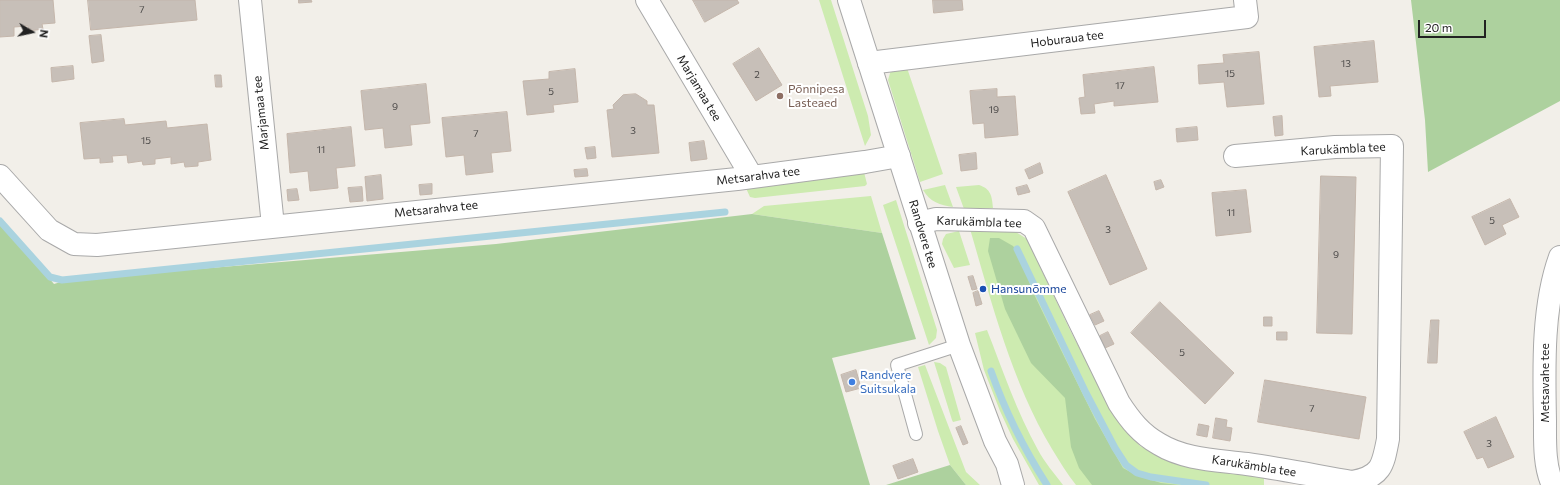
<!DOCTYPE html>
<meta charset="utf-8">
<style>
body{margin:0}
#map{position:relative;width:1560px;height:485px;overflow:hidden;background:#f2efe9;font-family:Commissioner,sans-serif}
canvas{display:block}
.north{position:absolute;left:12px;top:12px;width:40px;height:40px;-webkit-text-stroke:3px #fff;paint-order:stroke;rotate:99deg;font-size:11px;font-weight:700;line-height:16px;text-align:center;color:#222}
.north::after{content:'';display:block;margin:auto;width:14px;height:18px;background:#222;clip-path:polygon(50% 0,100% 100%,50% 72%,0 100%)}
.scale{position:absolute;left:1418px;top:20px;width:68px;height:18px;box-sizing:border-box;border:2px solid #222;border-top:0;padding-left:5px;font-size:12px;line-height:14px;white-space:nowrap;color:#222;-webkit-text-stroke:3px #fff;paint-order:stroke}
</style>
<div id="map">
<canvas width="1560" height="485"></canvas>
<div class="north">N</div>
<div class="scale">20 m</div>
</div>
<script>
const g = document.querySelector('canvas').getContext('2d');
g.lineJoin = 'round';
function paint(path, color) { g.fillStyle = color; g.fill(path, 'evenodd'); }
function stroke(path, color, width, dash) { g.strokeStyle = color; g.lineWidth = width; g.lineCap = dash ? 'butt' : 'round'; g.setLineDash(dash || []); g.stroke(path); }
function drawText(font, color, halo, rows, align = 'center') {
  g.font = font + ' Commissioner,sans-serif'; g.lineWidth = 4; g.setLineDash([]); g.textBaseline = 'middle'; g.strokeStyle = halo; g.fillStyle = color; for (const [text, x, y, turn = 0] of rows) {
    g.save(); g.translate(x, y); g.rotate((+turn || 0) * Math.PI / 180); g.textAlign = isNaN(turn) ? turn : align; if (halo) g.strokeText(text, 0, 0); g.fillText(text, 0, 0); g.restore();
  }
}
const grass = new Path2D(`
 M819 0H831L868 116 871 135 865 146Z
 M905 62 943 174 920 182 888 80 891 70Z
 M864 172 867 184 865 186 755 198 750 197 745 186H773Z
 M945 185 953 207C940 205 930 202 923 190Z
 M979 185C991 189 992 196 993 208L964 209 956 187Z
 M871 196 882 233 752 214 764 206Z
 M896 200 937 330 936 338 929 345 883 205Z
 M970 229H1011L1027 239 1070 330 1107 401 1126 429 1140 446 1163 457 1264 478V485H1076C1067 474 1060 462 1052 449 1012 382 992 304 970 229Z
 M959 231 970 265 954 268 942 244 943 239 946 234Z
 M987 330C1003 371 1017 412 1038 450 1045 463 1054 473 1063 485H1039L1013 439 1000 411 984 370 975 333Z
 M934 362 940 363 946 367 961 420 953 422 952 420Z
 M925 365 966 472 980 485H966L950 465 938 431 918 367Z`);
const forest = new Path2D(`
 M1411 0H1560V101L1428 172 1425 120Z
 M752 214 882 233 916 339 832 358 870 485H0V220L54 284 67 280 496 244Z
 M990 238H999L1013 246 1020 255 1032 290 1060 348 1095 419 1123 468 1136 475 1161 483 1180 485H1092L1079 468 1071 447 1065 398 1031 363 1005 309 988 251Z
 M950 465 966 485H886Z`);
const stream = new Path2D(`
 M0 221 50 277 62 280 725 212
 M1017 249 1086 393 1115 448 1126 465 1137 473 1151 477 1206 485
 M991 371C1005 411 1024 449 1047 485`);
const building = new Path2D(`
 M0 0H53L55 23 42 24 43 29 29 31 28 26 14 27V36L0 37Z
 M88 0H195L197 20 91 30Z
 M299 0H311L312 2 299 3Z
 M693 0H737L739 3 705 22Z
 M933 0H962L963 10 934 13Z
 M101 35 104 61 92 63 89 36Z
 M1374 41 1378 82 1330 86 1331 96 1319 97 1314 47Z
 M759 48 782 85 756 101 733 64Z
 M1259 52 1264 104 1227 107 1224 82 1199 84 1198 65 1224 63 1223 55Z
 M73 66 74 79 52 82 51 68Z
 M1154 67 1158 102 1114 106V101L1094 104 1095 113 1081 114 1079 98 1085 97 1083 75Z
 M575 69 578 102 553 105 554 112 527 115 523 81 549 79V72Z
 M215 75H221L222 87H216Z
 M426 84 430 123 410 125 412 145 385 148 383 128 365 130 361 91Z
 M997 89V97L1015 96 1018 135 985 138 984 123 973 124 970 91Z
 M636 94 647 101V105H654L659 153 612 157 607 110 614 109 613 105 623 95Z
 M507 112 511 151 491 153 493 172 466 175 464 155 446 157 442 118Z
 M1282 116 1283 135 1275 136 1273 117Z
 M124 119 125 125 166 121 167 128 207 124 211 160 198 162V166L185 167 184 162 171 164V157L155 159V164L143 165 142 161 128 163 127 155 112 156 113 162 100 163V158L84 159 80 123Z
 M351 127 355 166 336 168 338 188 310 191 308 171 290 173 287 134Z
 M1197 127 1198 140 1177 142 1176 129Z
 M704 141 707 159 691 161 689 143Z
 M595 147 596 158 587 159 585 148Z
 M976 153 977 169 961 171 959 155Z
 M1040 163 1043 173 1029 179 1025 170Z
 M587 169 588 176 575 177 574 170Z
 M381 175 383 199 367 201 365 177Z
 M1106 175 1147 269 1110 285 1068 192Z
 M1321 176 1356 177 1352 334 1317 333Z
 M1161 180 1164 187 1156 190 1154 182Z
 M432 184V194L420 195 419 185Z
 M1027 185 1030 192 1018 195 1016 188Z
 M362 187 363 201 350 202 348 188Z
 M297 189 299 200 288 201 287 190Z
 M1246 190 1251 232 1216 236 1212 193Z
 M1510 199 1519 217 1502 225 1506 234 1485 245 1472 217Z
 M973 276 977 289 972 290 968 277Z
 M978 291 982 304 976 306 973 293Z
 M1160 302 1234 373 1205 404 1131 333Z
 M1099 311 1104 321 1095 325 1090 315Z
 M1264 317H1272V326H1264Z
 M1431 320H1439L1437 363H1428Z
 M1108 332 1114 344 1105 348 1100 336Z
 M1277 332H1287V340H1277Z
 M856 370 861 388 846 392 841 375Z
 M1265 380 1366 397 1359 439 1258 422Z
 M1496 417 1514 457 1488 468 1483 457 1477 459 1464 432Z
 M1216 418 1227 420 1226 427 1232 428 1230 441 1213 438Z
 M1199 424 1209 426 1207 437 1197 435Z
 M961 426 968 443 963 445 956 428Z
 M913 459 918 472 898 479 893 466Z`);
const service = new Path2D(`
 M916 434 897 365 959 345`);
const minor = new Path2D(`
 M250 0 273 226
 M647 0 752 177
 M869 63 1247 17 1245 0
 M0 176 49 230 74 244 97 245 737 179 865 162 899 156
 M919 223 936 219 1024 221 1034 228 1119 403C1130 420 1141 434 1159 444 1185 460 1218 460 1247 464 1282 469 1317 476 1352 482 1381 477 1383 466 1388 439L1392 146 1335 147 1235 156
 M1553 485C1544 467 1545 441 1545 421 1544 368 1542 307 1560 257`);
const tertiary = new Path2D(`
 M849 0 959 345 995 441 1007 464 1013 485`);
const markers = [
 [780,96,4,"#8d6e63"],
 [983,289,4,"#1a4fb4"],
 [852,382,4,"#3f7fe0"]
];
const numberNames = [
 ["7",142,10],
 ["13",1346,64],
 ["15",1230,74],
 ["2",757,75],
 ["17",1120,86],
 ["5",551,92],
 ["9",395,107],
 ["19",994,110],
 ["3",633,131],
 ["7",476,134],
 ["15",146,141],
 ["11",321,150],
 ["11",1231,213],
 ["5",1492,221],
 ["3",1108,230],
 ["9",1336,255],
 ["5",1182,353],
 ["7",1312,409],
 ["3",1489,444]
];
const streetNames = [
 ["Hoburaua tee",1067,39,-7],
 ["Marjamaa tee",699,88,59],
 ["Marjamaa tee",261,113,-96],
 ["Karukämbla tee",1343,149,-3],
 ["Metsarahva tee",758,176,-7],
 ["Metsarahva tee",436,209,-6],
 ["Karukämbla tee",979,222,2],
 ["Randvere tee",923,234,73],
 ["Metsavahe tee",1545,383,-90],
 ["Karukämbla tee",1254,466,9]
];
const educationNames = [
 ["Põnnipesa",788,89],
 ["Lasteaed",788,103]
];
const transitNames = [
 ["Hansunõmme",991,289]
];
const shopNames = [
 ["Randvere",860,375],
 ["Suitsukala",860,389]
];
paint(grass, '#cdebb0');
paint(forest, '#add19e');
stroke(stream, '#aad3df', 7);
paint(building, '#c7bfb8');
stroke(building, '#c4b6ab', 1);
stroke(service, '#a9a9a9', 14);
stroke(minor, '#a9a9a9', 24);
stroke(tertiary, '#a9a9a9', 24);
stroke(service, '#fff', 12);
stroke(minor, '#fff', 22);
stroke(tertiary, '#fff', 22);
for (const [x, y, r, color] of markers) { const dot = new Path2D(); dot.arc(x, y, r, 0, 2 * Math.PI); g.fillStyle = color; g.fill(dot); stroke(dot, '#fff', 1.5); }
drawText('10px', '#4b4948', null, numberNames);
drawText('12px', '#222', '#fff', streetNames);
drawText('12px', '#785e54', '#fff', educationNames, 'left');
drawText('12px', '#164399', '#fff', transitNames, 'left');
drawText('12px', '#366cbe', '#fff', shopNames, 'left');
</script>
